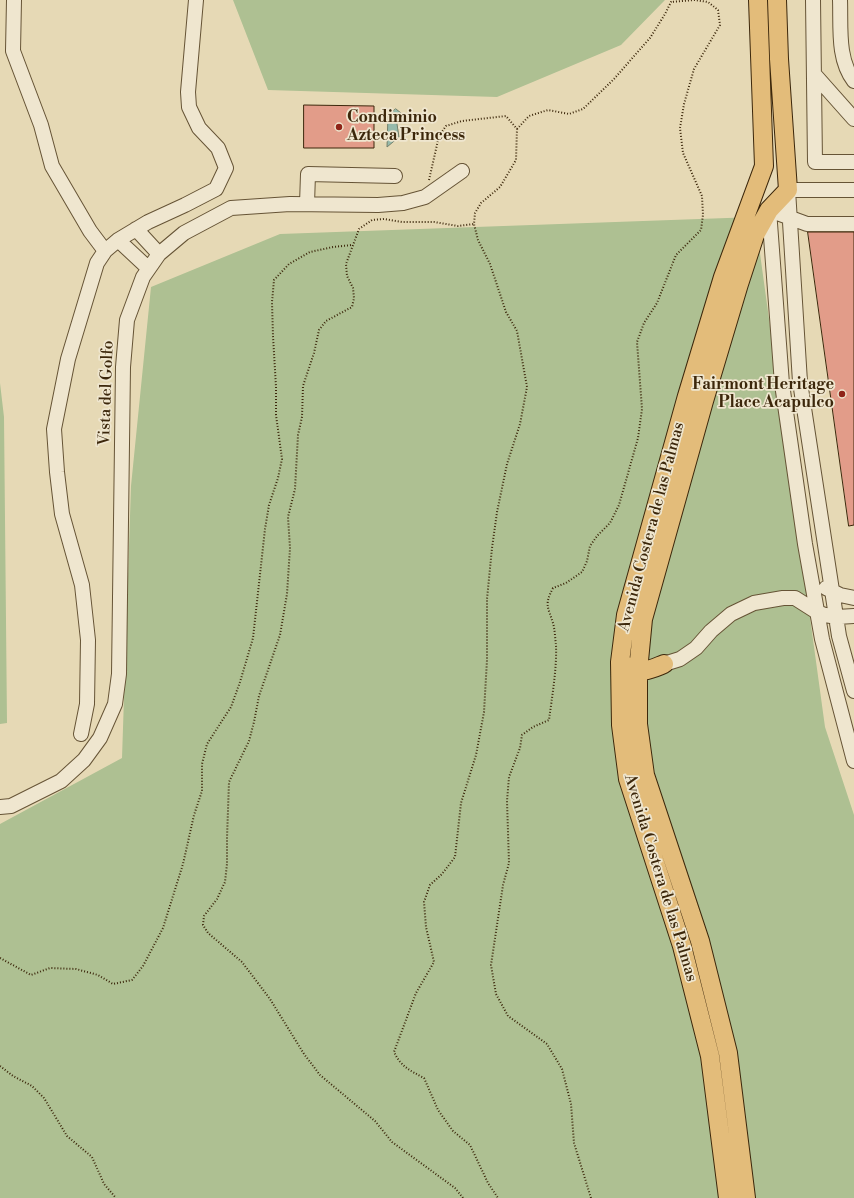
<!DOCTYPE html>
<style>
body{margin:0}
canvas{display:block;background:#e6d9b5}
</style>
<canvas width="854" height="1198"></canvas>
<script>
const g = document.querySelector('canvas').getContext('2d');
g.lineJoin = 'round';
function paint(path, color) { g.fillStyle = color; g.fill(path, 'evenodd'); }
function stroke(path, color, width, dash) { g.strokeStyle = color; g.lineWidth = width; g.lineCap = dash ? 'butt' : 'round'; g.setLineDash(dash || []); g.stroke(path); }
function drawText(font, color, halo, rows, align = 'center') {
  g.font = font + ' "Libre Bodoni",serif'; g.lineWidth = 3.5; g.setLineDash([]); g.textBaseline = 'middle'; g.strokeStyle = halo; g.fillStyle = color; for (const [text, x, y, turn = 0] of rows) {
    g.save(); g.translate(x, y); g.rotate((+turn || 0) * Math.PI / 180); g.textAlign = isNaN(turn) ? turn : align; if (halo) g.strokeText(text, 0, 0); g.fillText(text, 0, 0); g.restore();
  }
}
const green = new Path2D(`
 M233 0H665L621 45 497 97 268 90Z
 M755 217 825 727 854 815V1198H0V824L122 758 131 486 151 287 280 234Z
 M0 383 4 417 7 723 0 724Z`);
const water = new Path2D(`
 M396 109 401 113 397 124 399 137 387 147 388 115Z`);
const building = new Path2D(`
 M304 105 374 106V148H304Z
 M808 232H854V525L849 526Z`);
const path = new Path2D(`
 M517 129 529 116 548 110 569 114 583 109 614 79 650 38 665 14 672 0
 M429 180 439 136 446 126 462 121 506 116 517 129 516 160 500 187 481 203 475 213 474 224 478 240 490 264 506 312 517 331 527 387 520 424 507 464 497 512 492 548 487 599V660L484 712 476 755 461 803 455 857 442 874 430 885 424 902 426 927 434 962 416 993 394 1052C401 1067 411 1071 424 1078L438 1110 453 1131 470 1145 488 1183 498 1198
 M0 958 31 975 50 968 76 969 98 975 113 984 132 980 143 966 163 928 183 864 194 815 202 791V764L207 744 231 707 240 682 253 638 265 529 269 505 278 478 282 459 276 415V387L273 336 272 302 274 280 289 264 310 252 333 247 352 245
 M0 1066 13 1076 32 1086 44 1098 67 1136 92 1157 104 1184 116 1198
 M463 1198 455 1188 392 1142 375 1121 320 1075 304 1054 270 999 242 962 208 933 203 925 204 916 217 899 225 882 227 864V838L229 782 249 741 254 722 259 696 280 635 287 594 290 548 288 517 295 489 298 435 302 417 303 386 314 353 319 330 326 321 352 307 354 298 353 288 347 276 346 264 359 229 372 220 384 219 402 222H434L458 226 474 224
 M591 1198 574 1143 571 1104 562 1069 547 1044 508 1016 496 994 491 965 503 885 509 863 507 801 509 777 520 748 522 735 533 727 549 720C552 697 557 668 556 645 555 638 555 630 553 623 548 607 544 605 553 588L566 583 582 572 587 561 590 546 597 536 610 523 619 505 638 438 642 409 637 342 644 323 657 303 676 255 701 230 703 215 702 196 683 153 680 128 684 104 694 69 720 25 718 10 708 2 695 0 671 2`);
const minor = new Path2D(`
 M14 0 13 51 41 125 52 166 90 231 105 251
 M813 0 815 162H854
 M840 0C841 27 837 59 854 81
 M814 74 854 119
 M854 190H788L800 382 839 636 854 691
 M307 204 308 174 395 176
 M854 224H807L769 210 782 384 805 544 822 639 854 761
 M136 229 159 254
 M118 240 148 268
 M826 588 840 595 854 598
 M664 664 680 659 696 648 711 631 731 614 754 603 783 598H795L817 612 825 615 837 617 854 616
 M81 734 87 704 88 640 82 585 62 514 57 472 54 429 68 359 97 263 105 251 118 240 148 222 185 205 216 189 226 168 218 148 199 128 189 107 188 92 196 0
 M0 807 11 806 61 781 84 760 100 738 115 704 119 674 123 367 127 320 143 277 159 254 184 233 231 208 290 204 378 205 403 203 425 197 462 171`);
const major = new Path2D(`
 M627 666C643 674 649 670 664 664
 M728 1198 710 1056 682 946 628 779 621 725 620 662 626 615 687 396 723 277 764 166 758 0
 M746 1198 728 1053 700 941 645 775 638 724V671L643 619 704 401 739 284 755 235 769 210 788 190 779 59 777 0`);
const markers = [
 [339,127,4,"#8f2418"],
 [842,394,4,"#8f2418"]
];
const poiNames = [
 ["Condiminio",347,118],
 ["Azteca Princess",347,136],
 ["Fairmont Heritage",834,385,"right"],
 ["Place Acapulco",834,403,"right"]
];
const streetNames = [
 ["Vista del Golfo",107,393,-88],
 ["Avenida Costera de las Palmas",652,527,-75],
 ["Avenida Costera de las Palmas",660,878,73]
];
paint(green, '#aec092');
paint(water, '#96baab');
stroke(water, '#727f6b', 1);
paint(building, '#e29c89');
stroke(building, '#3c270b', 1);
stroke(minor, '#665436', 16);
stroke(major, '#3c270b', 20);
stroke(path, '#3c270b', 2, [1, 2]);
stroke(minor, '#efe6cf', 14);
stroke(major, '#e3bc7a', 18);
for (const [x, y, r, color] of markers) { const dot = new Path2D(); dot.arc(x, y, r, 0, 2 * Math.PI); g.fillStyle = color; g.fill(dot); stroke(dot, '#efe6cf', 1.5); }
drawText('bold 16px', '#3c270b', '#efe6cf', poiNames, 'left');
drawText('16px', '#3c270b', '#efe6cf', streetNames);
</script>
